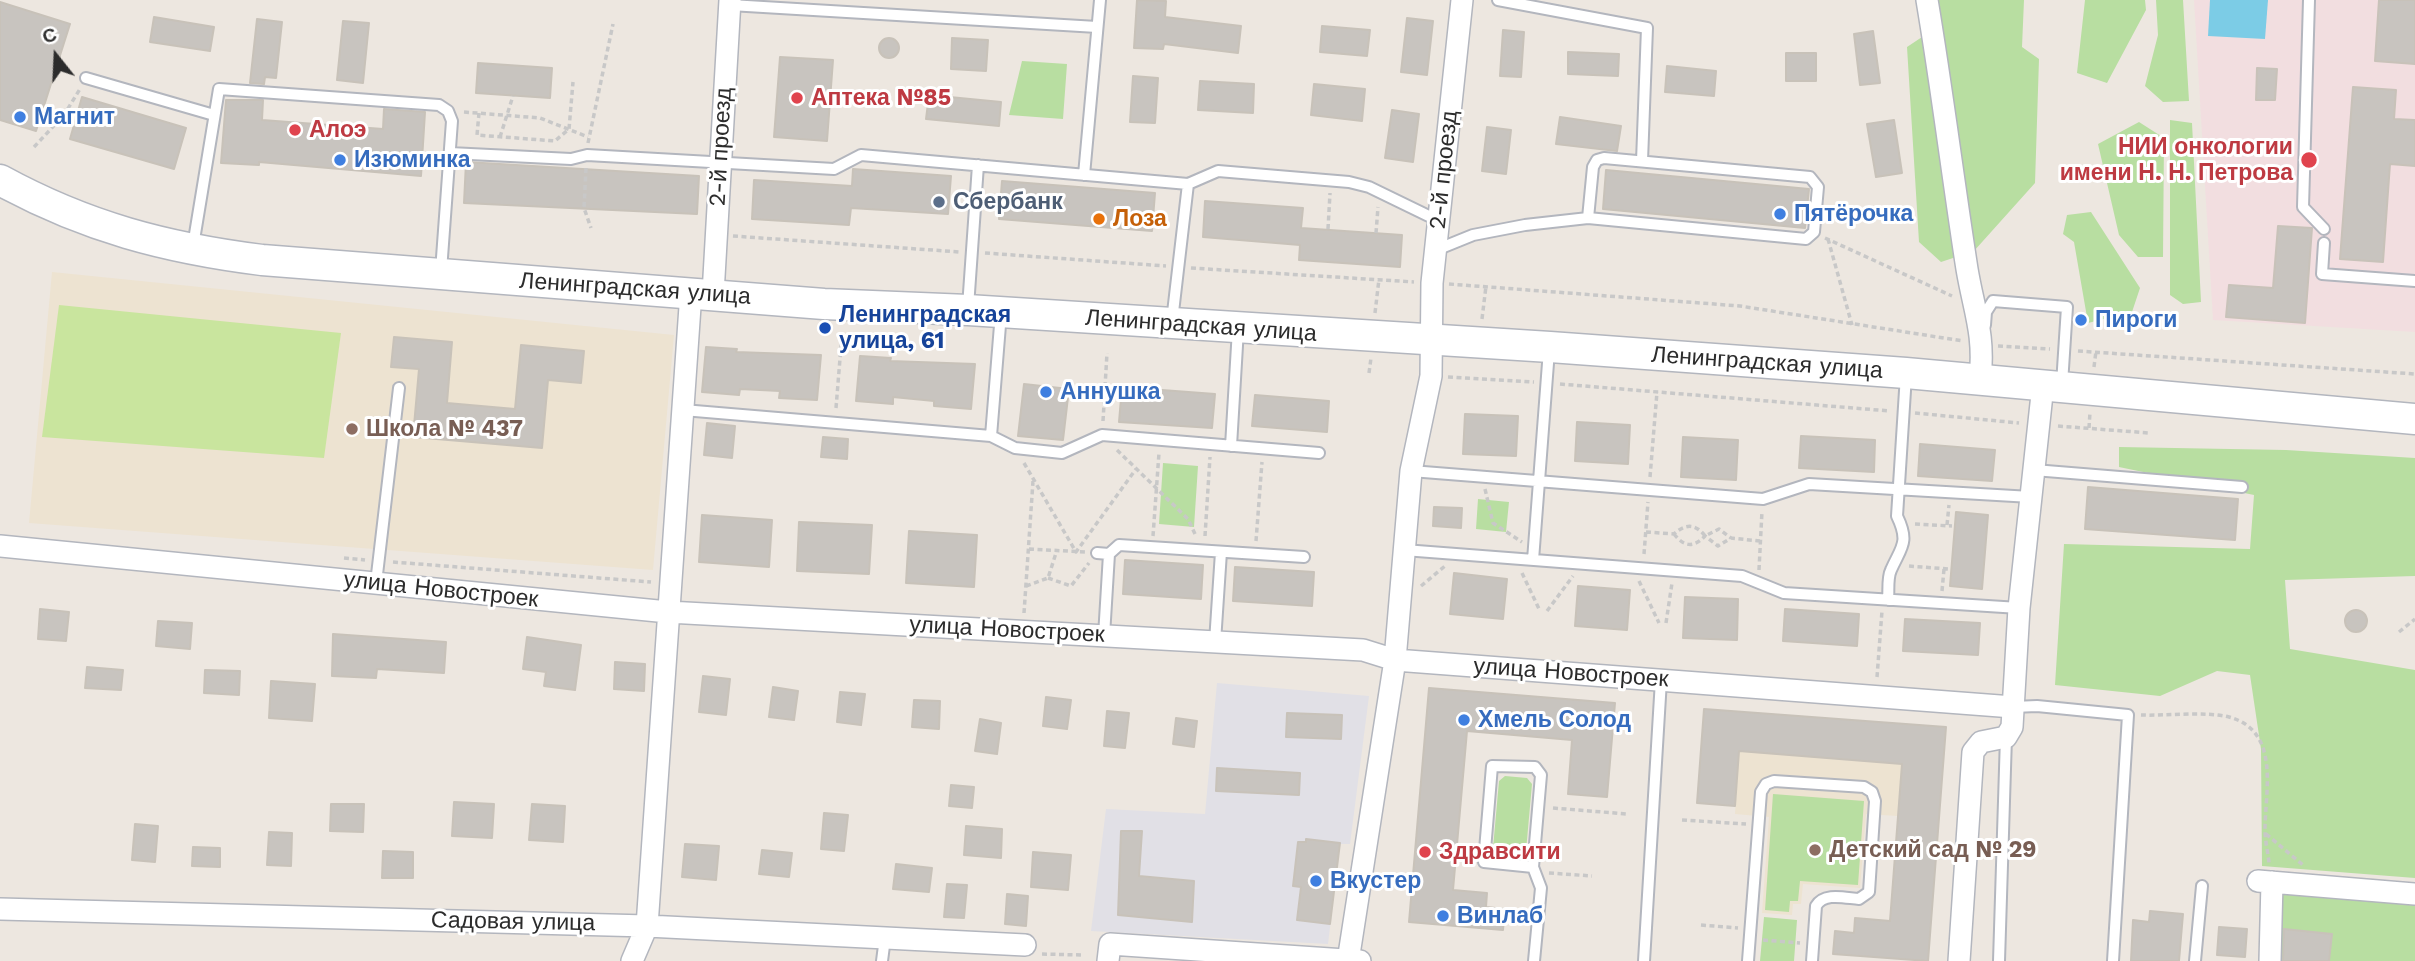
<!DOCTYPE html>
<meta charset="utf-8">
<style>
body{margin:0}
#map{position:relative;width:2415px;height:961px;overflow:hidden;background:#ede7e0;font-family:"Work Sans",sans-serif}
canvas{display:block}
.north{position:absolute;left:21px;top:21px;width:70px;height:70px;-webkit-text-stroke:5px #fff;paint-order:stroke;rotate:342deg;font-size:19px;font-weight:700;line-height:28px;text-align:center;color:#2c2c2c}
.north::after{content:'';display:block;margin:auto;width:24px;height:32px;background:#2c2c2c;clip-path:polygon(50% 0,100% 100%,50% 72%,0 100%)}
</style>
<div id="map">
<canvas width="2415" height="961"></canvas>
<div class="north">С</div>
</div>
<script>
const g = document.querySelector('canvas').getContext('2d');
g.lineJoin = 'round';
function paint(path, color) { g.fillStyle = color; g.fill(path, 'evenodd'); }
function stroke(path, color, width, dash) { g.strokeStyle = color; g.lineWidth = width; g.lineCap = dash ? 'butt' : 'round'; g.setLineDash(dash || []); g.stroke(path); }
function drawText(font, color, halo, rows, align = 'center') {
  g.font = font + ' "Work Sans",sans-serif'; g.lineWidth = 6; g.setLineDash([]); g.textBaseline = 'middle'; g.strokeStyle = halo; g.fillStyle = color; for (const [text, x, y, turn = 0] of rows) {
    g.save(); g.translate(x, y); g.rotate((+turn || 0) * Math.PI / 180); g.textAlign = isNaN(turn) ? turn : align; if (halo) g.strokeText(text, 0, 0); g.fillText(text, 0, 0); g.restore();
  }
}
const industrial = new Path2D(`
 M1217 683 1369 696 1350 844H1340L1328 944 1091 931 1106 809 1205 814Z`);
const education = new Path2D(`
 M52 272 674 335 653 570 29 523Z
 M1739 751 1902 764 1898 816 1866 814 1860 888 1803 884 1801 904H1793L1792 915 1762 913 1769 817 1735 814Z`);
const medical = new Path2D(`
 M2194 0H2415V332L2213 320Z`);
const green = new Path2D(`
 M1926 0H2024L2022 47 2039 59 2035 183 1974 251 1941 262 1919 242 1907 47 1925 35Z
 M2085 0H2145L2146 10 2107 83 2077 73Z
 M2156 0H2183L2189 101 2163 102 2145 86 2158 35Z
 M1022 61 1067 64 1063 119 1009 115Z
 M2170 120 2192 123 2201 302 2183 304 2170 295Z
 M2139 122 2164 138 2163 257H2138L2119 235 2098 144Z
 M2091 212 2140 288 2132 312 2088 323 2074 242 2063 234 2067 215Z
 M2119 447 2286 450 2415 458V576L2285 580 2290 649 2415 670V878L2262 866 2261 749 2250 675 2217 671 2160 696 2055 685 2064 544 2250 549 2254 495 2119 467Z
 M1163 463 1198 466 1194 527 1159 524Z
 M1478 499 1509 502 1506 532 1476 529Z
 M1505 776 1527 778 1532 784 1526 851 1520 856 1498 854 1493 848 1499 781Z
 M1773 794 1864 801 1858 885 1800 881 1798 901H1790L1789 912 1765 910Z
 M2261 888 2415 902V961H2259Z
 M1764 917 1797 920 1794 961H1760Z`);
const pitch = new Path2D(`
 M59 305 341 333 324 458 42 437Z`);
const water = new Path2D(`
 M2210 0H2268L2265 39 2208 36Z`);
const building = new Path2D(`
 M1137 0 1166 1 1165 17 1241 26 1238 53 1164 44 1163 49 1134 48Z
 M2379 0H2415V64L2375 61Z
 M0 2 70 24 36 131 0 120Z
 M154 17 214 27 210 51 150 42Z
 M1407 18 1433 21 1427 75 1401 72Z
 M257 19 282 22 276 78 265 77 264 84 250 83Z
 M343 21 369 23 363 83 337 80Z
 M1322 26 1370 30 1367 56 1320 52Z
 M1503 30 1524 32 1521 77 1500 76Z
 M1873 31 1880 83 1860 85 1854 34Z
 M879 48a10 10 0 1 1 20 0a10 10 0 1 1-20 0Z
 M952 38 988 40 986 71 951 69Z
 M1568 52 1619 54 1618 76 1568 74Z
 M1786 53H1816V81H1786Z
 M780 57 833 60 827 141 774 137Z
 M478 63 552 68 550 98 476 93Z
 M1667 66 1716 71 1714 96 1665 92Z
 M2257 68 2277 69 2275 100H2256Z
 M1133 76 1158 78 1155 123 1130 122Z
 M1200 81 1254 84 1253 113 1198 110Z
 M1314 84 1365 89 1362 121 1311 115Z
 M2353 87 2396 90 2394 119 2415 120V166L2390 164 2383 262 2340 259Z
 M929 95 1001 102 999 126 926 119Z
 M82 97 186 128 174 169 70 139Z
 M226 100H263L262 120 383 129 384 109 425 112 421 176 259 162V165L221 163Z
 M1392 110 1419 114 1413 162 1385 158Z
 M1560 117 1621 126 1617 151 1556 144Z
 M1894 120 1902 173 1876 177 1867 124Z
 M1487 127 1511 130 1506 174 1482 171Z
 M466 162 699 176 697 214 464 203Z
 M853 169 951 176 948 214 851 208 849 225 752 219 754 180 852 186Z
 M1606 170 1809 189 1805 228 1603 209Z
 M1002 181 1155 193 1152 231 999 219Z
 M1205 201 1303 208 1301 228 1402 235 1400 267 1299 260 1300 245 1203 237Z
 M2278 226 2312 228 2305 323 2226 317 2229 285 2273 288Z
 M394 337 452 342 447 403 515 409 521 345 584 351 581 383 548 380 542 448 413 437 419 369 391 367Z
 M706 347 737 349 736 352 821 355 817 400 779 398 780 391 740 389 739 395 702 392Z
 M860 356 891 358 890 361 975 364 971 409 934 406V401L893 397V404L856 401Z
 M1024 384 1069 389 1063 440 1018 436Z
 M1122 387 1215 394 1212 428 1119 422Z
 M1255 395 1329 401 1327 432 1252 426Z
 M1465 414 1518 416 1516 456 1463 454Z
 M1577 422 1630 425 1628 464 1575 461Z
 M707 423 735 426 732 458 704 455Z
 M1801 436 1875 440 1874 472 1799 468Z
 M823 437 848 439 847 459 821 457Z
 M1683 437 1738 440 1736 480 1681 477Z
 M1920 444 1995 450 1992 481 1918 476Z
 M2088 487 2238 499 2235 540 2085 529Z
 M1434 507 1462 508 1461 528 1433 526Z
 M1956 512 1988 515 1982 589 1950 586Z
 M702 515 772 520 769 567 699 562Z
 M799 522 872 525 869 574 797 571Z
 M909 531 977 535 974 587 906 583Z
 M1125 560 1203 565 1201 599 1123 594Z
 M1235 567 1314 572 1312 606 1233 601Z
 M1454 573 1507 579 1503 619 1450 614Z
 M1578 586 1630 590 1627 630 1575 626Z
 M1685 597 1738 599 1737 640 1683 638Z
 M40 609 69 612 66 641 38 639Z
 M1785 609 1859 614 1857 646 1783 641Z
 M2345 621a11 11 0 1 1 22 0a11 11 0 1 1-22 0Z
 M1905 619 1980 623 1978 655 1903 651Z
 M158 621 192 623 190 649 156 646Z
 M333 634 446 642 444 673 377 669 376 678 332 676Z
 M527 637 581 645 575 690 544 686 546 672 523 669Z
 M615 662 645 664 644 691 614 689Z
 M87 667 123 670 121 690 85 688Z
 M205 670 240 671 239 695 204 693Z
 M703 676 730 679 726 715 699 712Z
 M271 681 315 684 312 721 269 718Z
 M773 687 798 691 794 720 769 717Z
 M1429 688 1615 703 1607 797 1568 794 1572 740 1467 731 1453 890 1487 893 1486 907 1505 909 1503 930 1409 922Z
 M840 692 865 694 861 725 837 722Z
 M1046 697 1071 700 1067 729 1043 726Z
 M914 700 940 701 939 729 912 727Z
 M1704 709 1946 727 1928 961 1833 954 1835 931 1854 933 1855 918 1890 921 1902 764 1739 751 1735 806 1697 803Z
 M1107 711 1129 713 1125 748 1104 746Z
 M1287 713 1342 715 1341 739 1286 737Z
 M1176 718 1197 721 1194 747 1173 744Z
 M980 719 1001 723 997 754 975 751Z
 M1217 768 1300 773 1299 795 1216 791Z
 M951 785 974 787 972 808 949 806Z
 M454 802 494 804 492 838 452 836Z
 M331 804H364L363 832 330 831Z
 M532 804 565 806 563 842 529 840Z
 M824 813 848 815 844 851 821 849Z
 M135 824 158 826 155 862 132 860Z
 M966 826 1002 829 1001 858 964 855Z
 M1121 831H1142L1139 876 1194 881 1192 922 1118 915Z
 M269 832 292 833 291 866 267 865Z
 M1306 839 1340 843 1330 924 1297 920 1301 887 1293 886 1298 842H1306Z
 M685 844 719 846 716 880 682 877Z
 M193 847 220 848V867L192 866Z
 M762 850 792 853 789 877 759 874Z
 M383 851 413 852V878H382Z
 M1033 852 1071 855 1068 890 1031 887Z
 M896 864 932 868 929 892 893 889Z
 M947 884 967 885 964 918 944 917Z
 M1007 894 1028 896 1026 926 1005 924Z
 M2150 911 2183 914 2179 961H2131L2133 920 2149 922Z
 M2219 927 2247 929 2245 957 2217 955Z
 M2284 929 2332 934 2329 961H2283Z`);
const path = new Path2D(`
 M464 112 540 118 588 137
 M479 113 477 135 555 141 569 129 573 82
 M500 137 513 96
 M588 143 613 24
 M34 147 64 115 80 89
 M586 168 584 208 591 228
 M1328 229 1330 193
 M1376 233 1378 207
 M733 236 960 252
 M1825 238 1952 296
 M1828 239 1852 325
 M985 253 1166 266
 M1191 268 1414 282
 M1449 284 1740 306 1963 341
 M1375 313 1379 279
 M1482 319 1486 286
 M1998 346 2050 349
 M2078 351 2415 374
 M2094 367 2096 351
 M1369 373 1371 358
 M1448 377 1534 382
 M1560 384 1890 411
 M836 408 842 334
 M1915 413 2019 423
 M1103 421 1107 353
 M2058 426 2149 433
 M2089 428 2090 412
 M1117 450 1188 519 1196 536
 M1024 463 1076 552 1136 469
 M1650 477 1657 392
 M1485 489 1493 523 1522 542
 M1915 524 1952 526
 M1947 525 1949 505
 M1646 532 1674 534C1686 523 1696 524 1705 536L1719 529 1731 538
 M1674 534C1684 547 1694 548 1705 536L1718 546 1731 538 1760 541
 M1153 536 1159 453
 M1205 536 1210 457
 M1256 541 1262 462
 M1029 549 1085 552
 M1644 554 1648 502
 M344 558 365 560
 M393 562 651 582
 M1909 566 1948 569
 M1759 570 1762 511
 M1522 573 1540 611
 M1048 578 1071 586 1089 563
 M1639 581 1659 623
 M1026 586 1048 578 1057 550
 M1421 586 1445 566
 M1942 591 1944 569
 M1547 611 1573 576
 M1024 613 1033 481
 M1666 623 1672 583
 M2399 632 2415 619
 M1877 677 1882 611
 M2141 715C2167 716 2205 711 2229 717 2281 731 2265 791 2265 830 2265 841 2268 852 2269 863
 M1553 808 1627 814
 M1682 820 1746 824
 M2266 834 2303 865
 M1549 873 1592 876
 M1701 925 1738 928
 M1763 940 1800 943
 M1042 954 1081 955`);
const lane = new Path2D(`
 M1498 0 1647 28 1642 161
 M2309 0 2303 207 2324 229
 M730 5 1097 27
 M86 78 214 115
 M450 153 571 159 587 155 834 169 861 155 1188 184 1218 171 1349 182 1369 187 1439 221
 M1084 175 1100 0
 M2324 243 2322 274 2415 281
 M193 246 219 89 439 105 448 111 452 121 441 271
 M1436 250 1473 235 1525 225 1588 218 1806 239 1814 232 1818 187 1810 177 1604 158 1597 160 1593 167 1588 218
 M968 307 978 165
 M1172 321 1188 184
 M1985 325 1986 312 1993 301 2067 307 2062 384
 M683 410 991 436 1015 448 1062 453 1102 435 1319 453
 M991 436 1001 313
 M1231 446 1238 329
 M2034 470 2242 487
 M1411 471 1763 499 1809 484 2031 497
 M1404 550 1742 576 1784 593 2019 608
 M1097 553 1109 554 1119 545 1304 557
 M1533 560 1549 350
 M376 583 399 388
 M1888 600C1889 591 1887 578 1891 570 1901 547 1910 543 1897 516L1906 375
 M1104 636 1109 554
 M1215 642 1221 552
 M2013 707 2037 706 2128 715 2113 961
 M1533 867 1484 862 1492 766 1535 767 1541 775 1533 867 1541 888 1534 961
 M882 961 885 938
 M1644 961 1661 680
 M1748 961 1761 792 1766 784 1774 781 1864 787 1872 792 1875 801 1869 892 1859 899C1845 898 1824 892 1816 906L1812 961
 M1999 961 2006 737
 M2195 961 2202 886`);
const street = new Path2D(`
 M1927 0C1942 89 1953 179 1967 269 1974 311 1985 334 1980 379
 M713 294 730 0
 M0 546 668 612 1363 650 1395 660 2013 707
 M2258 881 2415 894
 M0 909 647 926 1025 945
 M632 961 647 926 691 292
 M1108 961 1110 944 1360 961
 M1348 961 1395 660 1411 471 1431 376 1432 283 1462 0
 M1959 961 1973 752 1981 742 2006 737 2012 727 2019 608 2043 385
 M2270 961 2272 882`);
const secondary = new Path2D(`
 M0 180C86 227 166 248 262 260L824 304 968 310 1550 347 1906 373 2415 419`);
const markers = [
 [797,98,7,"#e0444e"],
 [20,117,7,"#3f7fe0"],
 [295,130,7,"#e0444e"],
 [340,160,7,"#3f7fe0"],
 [2309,160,9,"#e0444e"],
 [939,202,7,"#5c6f8a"],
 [1780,214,7,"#3f7fe0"],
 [1099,219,7,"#e8710a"],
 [2081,320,7,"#3f7fe0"],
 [825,328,7,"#1a4fb4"],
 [1046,392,7,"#3f7fe0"],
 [352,429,7,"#8d6e63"],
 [1464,720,7,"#3f7fe0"],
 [1815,850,7,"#8d6e63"],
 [1425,852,7,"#e0444e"],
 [1316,881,7,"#3f7fe0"],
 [1443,916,7,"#3f7fe0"]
];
const healthNames = [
 ["Аптека №85",811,98],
 ["Алоэ",309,130],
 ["НИИ онкологии",2293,147,"right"],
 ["имени Н. Н. Петрова",2293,173,"right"],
 ["Здравсити",1439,852]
];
const shopNames = [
 ["Магнит",34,117],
 ["Изюминка",354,160],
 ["Пятёрочка",1794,214],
 ["Пироги",2095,320],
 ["Аннушка",1060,392],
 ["Хмель Солод",1478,720],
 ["Вкустер",1330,881],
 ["Винлаб",1457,916]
];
const streetNames = [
 ["2-й проезд",721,147,-87],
 ["2-й проезд",1444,170,-84],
 ["Ленинградская улица",635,289,4],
 ["Ленинградская улица",1201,326,4],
 ["Ленинградская улица",1767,363,4],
 ["улица Новостроек",441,590,6],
 ["улица Новостроек",1007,630,3],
 ["улица Новостроек",1571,673,4],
 ["Садовая улица",513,922,1]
];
const serviceNames = [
 ["Сбербанк",953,202]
];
const foodNames = [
 ["Лоза",1113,219]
];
const transitNames = [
 ["Ленинградская",839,315],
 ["улица, 61",839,341]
];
const educationNames = [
 ["Школа № 437",366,429],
 ["Детский сад № 29",1829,850]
];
paint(industrial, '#e1e0e6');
paint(education, '#ede3d1');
paint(medical, '#f2dee0');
paint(green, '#b8dea1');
paint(pitch, '#c9e59e');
paint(water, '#7ccce6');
paint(building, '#c8c4bf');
stroke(building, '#c8c2b9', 2);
stroke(lane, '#b3b6be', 14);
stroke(street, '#b3b6be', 24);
stroke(secondary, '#b3b6be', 33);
stroke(path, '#c8c8c8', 3.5, [5, 3.5]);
stroke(lane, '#fff', 10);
stroke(street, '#fff', 21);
stroke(secondary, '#fff', 30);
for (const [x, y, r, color] of markers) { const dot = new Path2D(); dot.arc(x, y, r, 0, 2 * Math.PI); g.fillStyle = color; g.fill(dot); stroke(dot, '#fff', 2.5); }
drawText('bold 23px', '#be3a42', '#fff', healthNames, 'left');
drawText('bold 23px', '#366cbe', '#fff', shopNames, 'left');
drawText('23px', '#2c2c2c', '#fff', streetNames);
drawText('bold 23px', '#4e5e75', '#fff', serviceNames, 'left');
drawText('bold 23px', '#c56008', '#fff', foodNames, 'left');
drawText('bold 23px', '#164399', '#fff', transitNames, 'left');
drawText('bold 23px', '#785e54', '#fff', educationNames, 'left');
</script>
